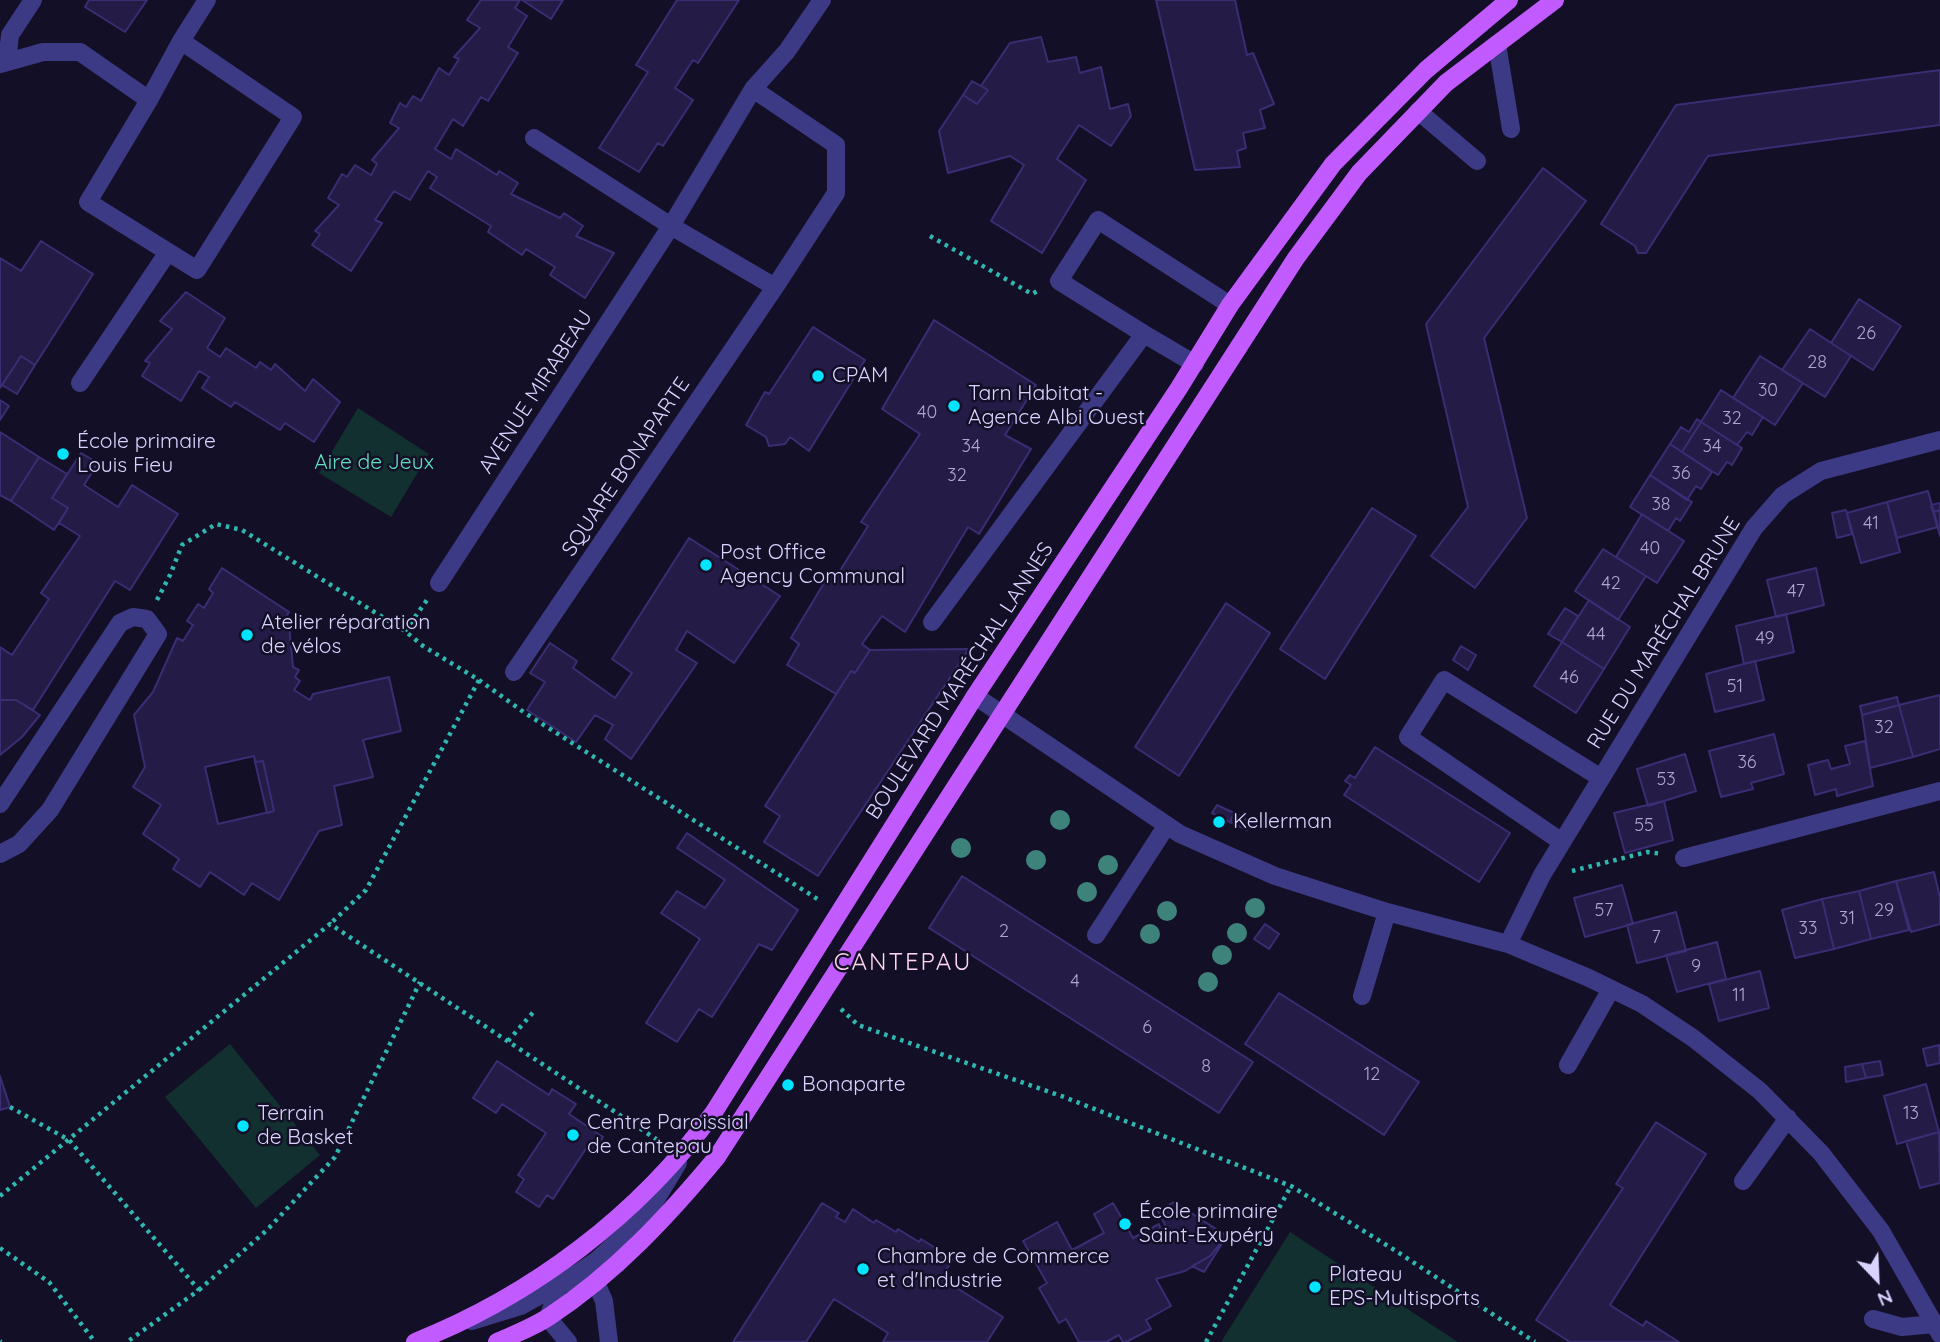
<!DOCTYPE html>
<meta charset="utf-8">
<style>
body{margin:0}
#map{position:relative;width:1940px;height:1342px;overflow:hidden;background:#130f26;font-family:Quicksand,sans-serif}
canvas{display:block}
.north{position:absolute;left:1842px;top:1244px;width:70px;height:70px;-webkit-text-stroke:5px #130f26;paint-order:stroke;rotate:157deg;font-size:19px;font-weight:700;line-height:28px;text-align:center;color:#d9d4ff}
.north::after{content:'';display:block;margin:auto;width:24px;height:32px;background:#d9d4ff;clip-path:polygon(50% 0,100% 100%,50% 72%,0 100%)}
</style>
<div id="map">
<canvas width="1940" height="1342"></canvas>
<div class="north">N</div>
</div>
<script>
const g = document.querySelector('canvas').getContext('2d');
g.lineJoin = 'round';
function paint(path, color) { g.fillStyle = color; g.fill(path, 'evenodd'); }
function stroke(path, color, width, dash) { g.strokeStyle = color; g.lineWidth = width; g.lineCap = dash ? 'butt' : 'round'; g.setLineDash(dash || []); g.stroke(path); }
function drawText(font, color, halo, rows, align = 'center') {
  g.font = font + ' Quicksand,sans-serif'; g.lineWidth = 5; g.setLineDash([]); g.textBaseline = 'middle'; g.strokeStyle = halo; g.fillStyle = color; for (const [text, x, y, turn = 0] of rows) {
    g.save(); g.translate(x, y); g.rotate((+turn || 0) * Math.PI / 180); g.textAlign = isNaN(turn) ? turn : align; if (halo) g.strokeText(text, 0, 0); g.fillText(text, 0, 0); g.restore();
  }
}
const green = new Path2D(`
 M358 408 429 454 391 517 319 473Z
 M230 1044 320 1155 256 1208 165 1097Z
 M1290 1232 1458 1342H1221Z`);
const building = new Path2D(`
 M89 0H147L125 32 85 7Z
 M481 0H520L515 8 527 16 508 47 518 53 488 101 481 97 463 126 453 119 435 149 451 159 456 149 497 175 499 171 518 183 511 194 560 218 564 213 583 226 576 236 614 253 585 298 550 275 555 267 526 249 522 255 488 232 491 226 430 188 437 177 428 171 410 200 394 191 375 220 382 223 351 271 312 245 320 234 315 231 339 205 328 198 342 174 347 177 355 165 371 175 377 164 372 160 399 128 390 123 400 103 406 107 413 96 421 101 439 68 449 75 459 59 454 57 480 28 467 20Z
 M522 0H563L551 19Z
 M677 0H739L698 63 693 60 675 88 693 100 663 146 658 143 639 172 599 148 648 72 636 65Z
 M1156 0H1235L1247 55 1253 53 1274 104 1260 110 1265 128 1243 133 1246 148 1237 151 1240 167 1195 170Z
 M1041 37 1048 62 1076 57 1080 73 1101 67 1110 109 1128 104 1131 116 1111 146 1079 125 1057 159 1086 180 1042 253 991 221 1024 165 1010 156 948 173 939 131 963 95 977 104 988 90 981 86 1010 43Z
 M1940 70V125L1708 156 1646 253H1638L1635 246 1601 224 1676 105Z
 M972 81 988 90 977 104 963 95Z
 M1543 168 1586 201 1484 338 1527 518 1475 588 1431 556 1468 507 1426 324Z
 M41 241 93 274 35 365 21 356 0 388V258L21 271Z
 M186 292 225 318 207 348 220 357 226 348 256 368 260 362 271 370 275 364 305 391 313 379 340 402 314 442 285 423 280 430 235 402 231 407 202 388 209 377 199 371 181 401 142 376 150 363 145 361 172 329 160 321Z
 M1859 299 1901 326 1873 370 1831 343Z
 M934 320 1036 385 1005 435 1031 449 979 534 968 527 905 632 882 616 862 644 870 650 855 673 851 671 836 694 787 665 799 644 791 638 830 573 836 577 868 526 861 522 920 434 882 409Z
 M813 327 865 360 809 451 790 437 785 444 769 446 766 437 746 425 765 392 769 394Z
 M1810 329 1851 356 1825 397 1782 370Z
 M21 356 35 365 17 394 2 385Z
 M1760 356 1803 383 1775 425 1733 398Z
 M1721 390 1763 417 1752 435 1747 432 1737 445 1701 422Z
 M0 400 9 406 0 420Z
 M1697 419 1701 422 1682 452 1670 444 1681 427 1689 432Z
 M1701 422 1742 448 1732 465 1727 462 1718 475 1682 452Z
 M0 432 39 457 11 501 0 495Z
 M1670 444 1712 472 1701 489 1696 486 1687 500 1650 475Z
 M81 453 98 463 84 485 118 507 132 485 178 514 130 590 115 581 33 710 16 700H0V647L12 655 49 599 41 593 80 536 59 523 68 508 52 498Z
 M39 457 67 474 52 498 68 508 54 530 11 501Z
 M1650 475 1692 502 1680 521 1676 518 1668 531 1630 507Z
 M1928 491 1938 527 1897 538 1887 502Z
 M1887 502 1900 552 1861 563 1847 513Z
 M1940 503V510L1933 512 1931 505Z
 M1372 508 1416 536 1325 679 1280 649Z
 M1846 510 1852 534 1837 538 1832 513Z
 M1940 510V536L1933 512Z
 M1642 514 1684 541 1657 583 1616 557Z
 M689 538 780 596 734 663 687 631 676 650 697 663 631 759 605 739 613 725 595 715 576 742 527 710 545 682 530 673 550 643 577 661 573 668 615 698 632 673 612 659Z
 M1603 549 1646 576 1618 620 1575 591Z
 M222 568 289 612 283 622 289 626 293 667 299 670 295 677 300 681 294 690 310 700 313 694 389 677 401 731 363 740 373 777 334 786 342 825 319 831 279 900 252 883 244 895 210 872 200 887 173 869 179 859 143 834 161 805 133 787 145 767 134 715 153 692 177 638 183 641 193 625 187 621 198 604 204 608 213 593 209 589ZM254 756 255 762 263 761 274 811 218 824 205 767Z
 M1816 568 1824 605 1776 617 1767 580Z
 M1589 600 1630 627 1604 669 1562 642Z
 M1226 603 1270 633 1179 776 1135 747Z
 M1565 608 1578 616 1562 642 1548 634Z
 M1786 614 1794 652 1744 664 1736 626Z
 M1562 642 1604 669 1576 713 1534 686Z
 M1461 646 1476 655 1468 670 1453 660Z
 M969 649 818 876 764 842 780 816 765 806 851 671 855 673 870 650Z
 M1755 661 1764 700 1715 712 1706 674Z
 M1940 695V749L1913 757 1899 705Z
 M1897 697 1899 705 1862 715 1860 706Z
 M0 700H16L40 715 22 737 0 755Z
 M1899 705 1913 757 1870 768 1862 715Z
 M1774 734 1784 774 1751 783 1753 789 1721 797 1709 751Z
 M1865 741 1873 786 1837 796 1836 789 1815 795 1808 765 1828 760 1831 769 1850 764 1845 746Z
 M1375 747 1510 833 1479 882 1344 795 1351 785 1345 781 1350 775 1355 778Z
 M1685 754 1696 791 1648 806 1637 769Z
 M263 761 274 811 267 813 255 762Z
 M1664 801 1673 840 1625 853 1614 813Z
 M1217 805 1234 813 1230 822 1212 813Z
 M1234 813 1252 822 1247 830 1230 822Z
 M687 833 798 910 772 950 759 944 712 1017 699 1009 677 1042 646 1023 700 939 661 913 677 891 705 908 725 880 677 848Z
 M1934 872 1940 898V924L1911 932 1896 881Z
 M962 876 1253 1062 1219 1113 929 928Z
 M1896 881 1909 930 1871 939 1859 891Z
 M1622 885 1633 924 1585 937 1574 898Z
 M1859 891 1871 939 1834 949 1822 899Z
 M1822 899 1834 949 1795 958 1782 910Z
 M1676 912 1686 951 1637 963 1627 925Z
 M1265 924 1279 934 1269 949 1254 939Z
 M1717 942 1726 979 1677 992 1666 955Z
 M1760 971 1769 1008 1719 1021 1709 984Z
 M1279 993 1419 1082 1384 1135 1245 1044Z
 M1939 1045 1940 1063 1927 1066 1923 1049Z
 M497 1061 549 1095 552 1089 576 1104 569 1114 603 1137 594 1152 587 1147 553 1199 547 1195 539 1207 516 1192 524 1179 518 1175 546 1133 502 1104 496 1113 473 1098Z
 M1880 1061 1883 1075 1866 1078 1862 1064Z
 M1862 1064 1866 1078 1846 1082 1845 1067Z
 M0 1076 10 1107 0 1110Z
 M1926 1084 1939 1132 1897 1144 1884 1096Z
 M1656 1122 1706 1154 1610 1305 1643 1326 1646 1321 1679 1342H1570L1536 1320 1623 1188 1616 1184Z
 M1939 1132 1940 1183 1920 1188 1906 1141Z
 M1174 1202 1227 1236 1210 1256 1185 1271 1156 1279 1171 1306 1146 1320 1151 1329 1126 1342H1123L1119 1335 1106 1342H1079L1066 1319 1059 1323 1039 1288 1047 1283 1023 1241 1057 1222 1072 1250 1104 1233 1094 1214 1113 1203 1133 1238 1159 1224 1161 1230 1166 1227 1158 1211Z
 M822 1203 839 1213 836 1217 845 1222 853 1209 874 1223 876 1220 896 1232 898 1229 919 1242 921 1239 953 1259 941 1278 1003 1317 987 1342H883L888 1333 834 1299 806 1342H733Z
 M1227 1236 1204 1272 1192 1266 1210 1256Z`);
const path = new Path2D(`
 M930 236 1032 294 1039 290
 M157 600 170 575 182 545 216 524 242 530 405 631 423 646 479 680 366 890 330 924
 M405 631 427 600
 M479 680 525 713 819 900
 M1572 871 1647 852 1663 854
 M841 1009 858 1025 1064 1097 1291 1186 1396 1251 1535 1342
 M508 1041 536 1009
 M10 1107 69 1140 199 1290 127 1342
 M0 1196 330 924 659 1141
 M0 1248 49 1282 95 1342
 M199 1290 267 1230 335 1157 420 982
 M0 1341 1 1342
 M1206 1342 1291 1186`);
const minor = new Path2D(`
 M1497 44 1511 129
 M7 62 10 35 33 0
 M0 64 43 52H80L149 100 181 41 207 0
 M753 89 836 145V193L775 287 671 226 753 89 787 51 822 0
 M149 100 88 202 197 270 293 117 181 41
 M1418 111 1477 161
 M1144 334 1059 281 1098 220 1230 305
 M80 383 168 252
 M439 583 671 226 534 138
 M932 622 1144 334 1195 364
 M514 672 775 287
 M975 696 1180 834 1275 876 1387 912 1508 944 1589 978 1642 1004 1693 1038 1760 1091 1821 1153 1881 1231 1940 1334
 M0 804 120 623 133 617 147 619 158 634 50 810 19 844 0 854
 M1562 842 1408 737 1444 680 1601 778
 M1684 858 1940 791
 M1096 935 1167 825
 M1508 944 1542 875 1754 528 1783 495 1821 471 1940 440
 M1362 996 1387 912
 M1568 1065 1611 989
 M1743 1181 1788 1118
 M1873 1319 1902 1327 1934 1324
 M472 1321 521 1306 560 1284 596 1283 604 1301 609 1342
 M568 1342 548 1318 560 1284 596 1261 647 1214 678 1163`);
const major = new Path2D(`
 M415 1342C533 1295 639 1215 714 1112L975 696 1179 388 1230 305 1333 164 1426 70 1509 0
 M497 1342C515 1334 534 1327 550 1316 615 1273 668 1216 717 1157L1296 258 1359 173 1446 83 1555 0`);
const trees = [
 [1060,820],
 [961,848],
 [1036,860],
 [1108,865],
 [1087,892],
 [1255,908],
 [1167,911],
 [1237,933],
 [1150,934],
 [1222,955],
 [1208,982]
];
const markers = [
 [818,376,7,"#00e5ff"],
 [954,406,7,"#00e5ff"],
 [63,454,7,"#00e5ff"],
 [706,565,7,"#00e5ff"],
 [247,635,7,"#00e5ff"],
 [1219,822,7,"#00e5ff"],
 [788,1085,7,"#00e5ff"],
 [243,1126,7,"#00e5ff"],
 [573,1135,7,"#00e5ff"],
 [1125,1224,7,"#00e5ff"],
 [863,1269,7,"#00e5ff"],
 [1315,1287,7,"#00e5ff"]
];
const numberNames = [
 ["26",1866,334],
 ["28",1817,363],
 ["30",1768,391],
 ["40",927,413],
 ["32",1732,419],
 ["34",971,447],
 ["34",1712,447],
 ["36",1681,474],
 ["32",957,476],
 ["38",1661,505],
 ["41",1871,524],
 ["40",1650,549],
 ["42",1611,584],
 ["47",1796,592],
 ["44",1596,635],
 ["49",1765,639],
 ["46",1569,678],
 ["51",1735,687],
 ["32",1884,728],
 ["36",1747,763],
 ["53",1666,780],
 ["55",1644,826],
 ["57",1604,911],
 ["29",1884,911],
 ["31",1847,919],
 ["33",1808,929],
 ["2",1004,932],
 ["7",1656,938],
 ["9",1696,967],
 ["4",1075,982],
 ["11",1739,996],
 ["6",1147,1028],
 ["8",1206,1067],
 ["12",1372,1075],
 ["13",1911,1114]
];
const poiNames = [
 ["CPAM",832,376],
 ["Tarn Habitat -",968,394],
 ["Agence Albi Ouest",968,418],
 ["École primaire",77,442],
 ["Louis Fieu",77,466],
 ["Post Office",720,553],
 ["Agency Communal",720,577],
 ["Atelier réparation",261,623],
 ["de vélos",261,647],
 ["Kellerman",1233,822],
 ["Bonaparte",802,1085],
 ["Terrain",257,1114],
 ["de Basket",257,1138],
 ["Centre Paroissial",587,1123],
 ["de Cantepau",587,1147],
 ["École primaire",1139,1212],
 ["Saint-Exupéry",1139,1236],
 ["Chambre de Commerce",877,1257],
 ["et d'Industrie",877,1281],
 ["Plateau",1329,1275],
 ["EPS-Multisports",1329,1299]
];
const streetNames = [
 ["AVENUE MIRABEAU",536,392,-57],
 ["SQUARE BONAPARTE",626,467,-56],
 ["RUE DU MARÉCHAL BRUNE",1664,633,-58],
 ["BOULEVARD MARÉCHAL LANNES",960,681,-57]
];
const parkNames = [
 ["Aire de Jeux",374,463]
];
const quarterNames = [
 ["CANTEPAU",903,963]
];
paint(green, '#12302f');
paint(building, '#241b47');
stroke(building, '#3b2d73', 2);
stroke(path, '#2fb8b0', 4.5, [3.5, 5]);
stroke(minor, '#3d3a85', 18);
stroke(major, '#c25bff', 18);
g.fillStyle = '#3d827b';
for (const [x, y] of trees) { g.beginPath(); g.arc(x, y, 10, 0, 2 * Math.PI); g.fill(); }
for (const [x, y, r, color] of markers) { const dot = new Path2D(); dot.arc(x, y, r, 0, 2 * Math.PI); g.fillStyle = color; g.fill(dot); stroke(dot, '#130f26', 2.5); }
drawText('18px', '#aca6d1', null, numberNames);
drawText('21px', '#d9d4ff', '#130f26', poiNames, 'left');
drawText('21px', '#d9d4ff', '#130f26', streetNames);
drawText('21px', '#5fe0c0', '#130f26', parkNames);
g.letterSpacing = '2px';
drawText('24px', '#ffd6f0', '#130f26', quarterNames);
g.letterSpacing = '0px';
</script>
